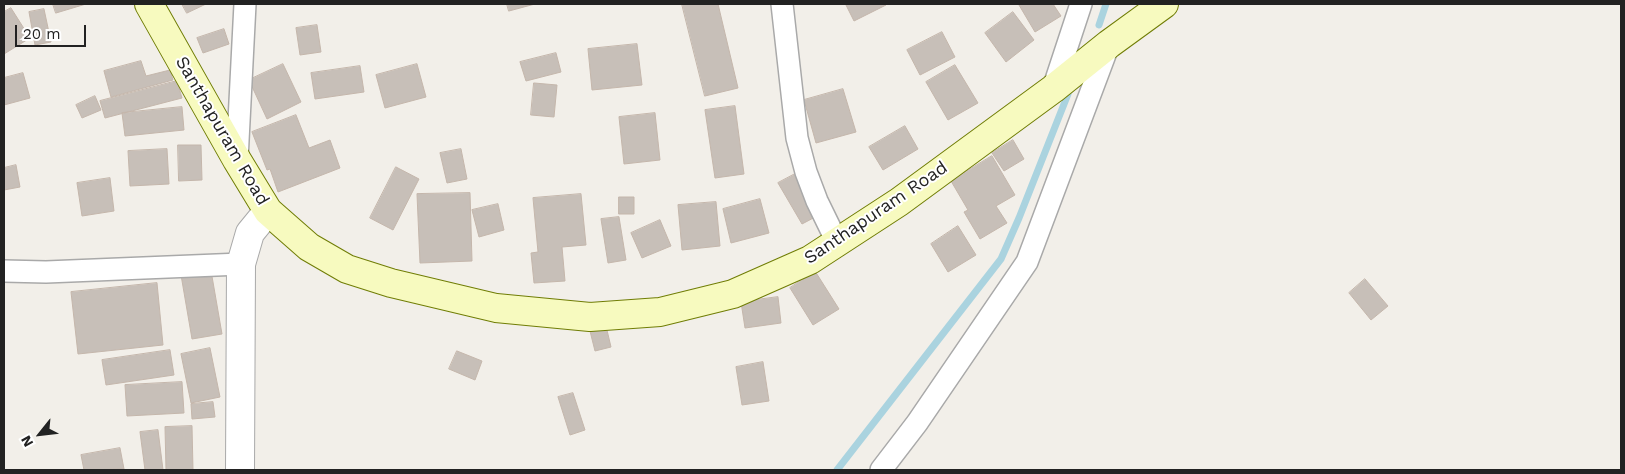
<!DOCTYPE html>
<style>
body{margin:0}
#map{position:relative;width:1625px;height:474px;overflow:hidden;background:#f2efe9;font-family:"Work Sans",sans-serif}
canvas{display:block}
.frame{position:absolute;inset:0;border:5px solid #222;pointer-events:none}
.north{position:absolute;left:15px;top:409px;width:50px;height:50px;-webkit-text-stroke:4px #fff;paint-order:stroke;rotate:241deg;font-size:14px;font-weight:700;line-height:20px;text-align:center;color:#222}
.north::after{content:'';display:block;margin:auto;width:18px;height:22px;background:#222;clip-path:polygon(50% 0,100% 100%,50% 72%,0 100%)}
.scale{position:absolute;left:15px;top:25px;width:71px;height:22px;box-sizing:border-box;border:2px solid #222;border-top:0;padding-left:6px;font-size:15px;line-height:18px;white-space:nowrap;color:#222;-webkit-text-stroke:4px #fff;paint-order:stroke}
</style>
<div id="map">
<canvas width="1625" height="474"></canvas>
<div class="frame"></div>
<div class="north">N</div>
<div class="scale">20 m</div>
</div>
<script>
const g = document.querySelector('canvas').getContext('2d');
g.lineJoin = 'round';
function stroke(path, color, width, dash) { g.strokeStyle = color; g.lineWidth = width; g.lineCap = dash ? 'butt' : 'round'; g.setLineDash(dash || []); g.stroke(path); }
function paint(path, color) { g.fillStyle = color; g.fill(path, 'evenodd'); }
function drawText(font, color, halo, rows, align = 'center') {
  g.font = font + ' "Work Sans",sans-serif'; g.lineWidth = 4; g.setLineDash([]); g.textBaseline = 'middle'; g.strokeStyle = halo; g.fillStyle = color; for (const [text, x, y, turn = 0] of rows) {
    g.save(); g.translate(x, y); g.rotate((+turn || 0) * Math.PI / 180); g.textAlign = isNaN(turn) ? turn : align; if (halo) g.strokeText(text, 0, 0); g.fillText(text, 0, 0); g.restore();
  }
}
const stream = new Path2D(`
 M1099 25 1106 4
 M837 470 1001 259 1019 218 1068 94`);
const building = new Path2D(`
 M53 4H86L56 13Z
 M182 4H206L187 13Z
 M507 4H535L509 11Z
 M682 4H718L738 88 705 96Z
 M849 4H885L886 5 854 21 846 5Z
 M1021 4H1053L1061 16 1035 32 1019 5Z
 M11 8 30 38 4 54V12Z
 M44 9 51 42 35 45 29 12Z
 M1013 12 1034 40 1006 62 985 33Z
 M317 25 321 52 300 55 296 28Z
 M224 29 229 44 203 53 197 38Z
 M942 32 955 57 920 75 907 50Z
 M637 44 642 85 592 90 588 49Z
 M556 53 561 72 526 81 520 62Z
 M141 61 146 76 170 70 173 80 111 97 104 71Z
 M283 64 301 102 267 119 249 80Z
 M417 64 426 97 385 108 376 75Z
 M955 65 978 103 948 120 926 82Z
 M360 66 364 92 315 99 311 73Z
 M23 73 30 98 4 105V78Z
 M177 81 182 98 105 118 100 101Z
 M534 83 557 85 554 117 531 115Z
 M843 89 856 132 816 143 804 100Z
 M95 96 101 110 82 118 76 105Z
 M735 106 744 174 715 178 705 110Z
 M182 107 184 130 125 136 122 113Z
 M655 113 660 160 624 164 619 117Z
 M296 115 309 148 330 140 340 168 278 192 270 169 267 170 252 132Z
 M905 126 918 149 883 170 869 147Z
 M1013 140 1024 159 1004 171 992 153Z
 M178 145H201L202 180 179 181Z
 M167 149 169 184 130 186 128 151Z
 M461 149 467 179 447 183 440 153Z
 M992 156 1015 195 996 206 1007 223 980 239 964 212 968 210 951 181Z
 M16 165 20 187 4 190V168Z
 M396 167 419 179 393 230 370 218Z
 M795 174 819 215 802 224 778 183Z
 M110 178 114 211 82 216 77 183Z
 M470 193 472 261 420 263 417 194Z
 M581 194 586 245 562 247 565 281 534 283 531 253 538 252 533 198Z
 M619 197H634V214H619Z
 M760 199 769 233 731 243 723 209Z
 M716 202 720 246 682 250 678 205Z
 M498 204 504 230 479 237 472 210Z
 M619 217 626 260 608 263 601 219Z
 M660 220 671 246 642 258 631 233Z
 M958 226 976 255 948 272 931 244Z
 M209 259 222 334 192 339 181 275 163 278 162 267Z
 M815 271 839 309 813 325 790 288Z
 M1365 279 1388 306 1371 320 1349 293Z
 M157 283 163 345 78 354 71 292Z
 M778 297 781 323 745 328 741 302Z
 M606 326 611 347 595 351 590 331Z
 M210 348 220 397 191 403 181 354Z
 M170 350 174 375 106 385 102 360Z
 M457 351 482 361 475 380 449 369Z
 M763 362 769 401 742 405 736 367Z
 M182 382 184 413 127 416 125 385Z
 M573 393 585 430 570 435 558 397Z
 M213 402 215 417 192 419 191 404Z
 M192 426 193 470H166L165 427Z
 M158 430 163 470H145L140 432Z
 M120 448 124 469 84 470 81 455Z`);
const minor = new Path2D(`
 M782 4 797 138 806 172 817 201 837 242
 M1053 89 1081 4
 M237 160 245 4
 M4 271 46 272 241 264
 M881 470 917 423 1027 262 1109 44`);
const tertiary = new Path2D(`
 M240 470 241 264 250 233 268 211`);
const secondary = new Path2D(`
 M149 4 237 160 268 211 309 247 347 269 391 283 496 308 590 317 660 312 733 294 810 260 899 202 1053 89 1109 44 1164 4`);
const streetNames = [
 ["Santhapuram Road",222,131,60],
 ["Santhapuram Road",876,213,-34]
];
stroke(stream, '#aad3df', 7);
paint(building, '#c7bfb8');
stroke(building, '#c4b6ab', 1);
stroke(minor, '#a9a9a9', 24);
stroke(tertiary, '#a9a9a9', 30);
stroke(secondary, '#707d05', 30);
stroke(minor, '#fff', 21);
stroke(tertiary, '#fff', 28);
stroke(secondary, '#f7fabf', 28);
drawText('18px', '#222', '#fff', streetNames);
</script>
